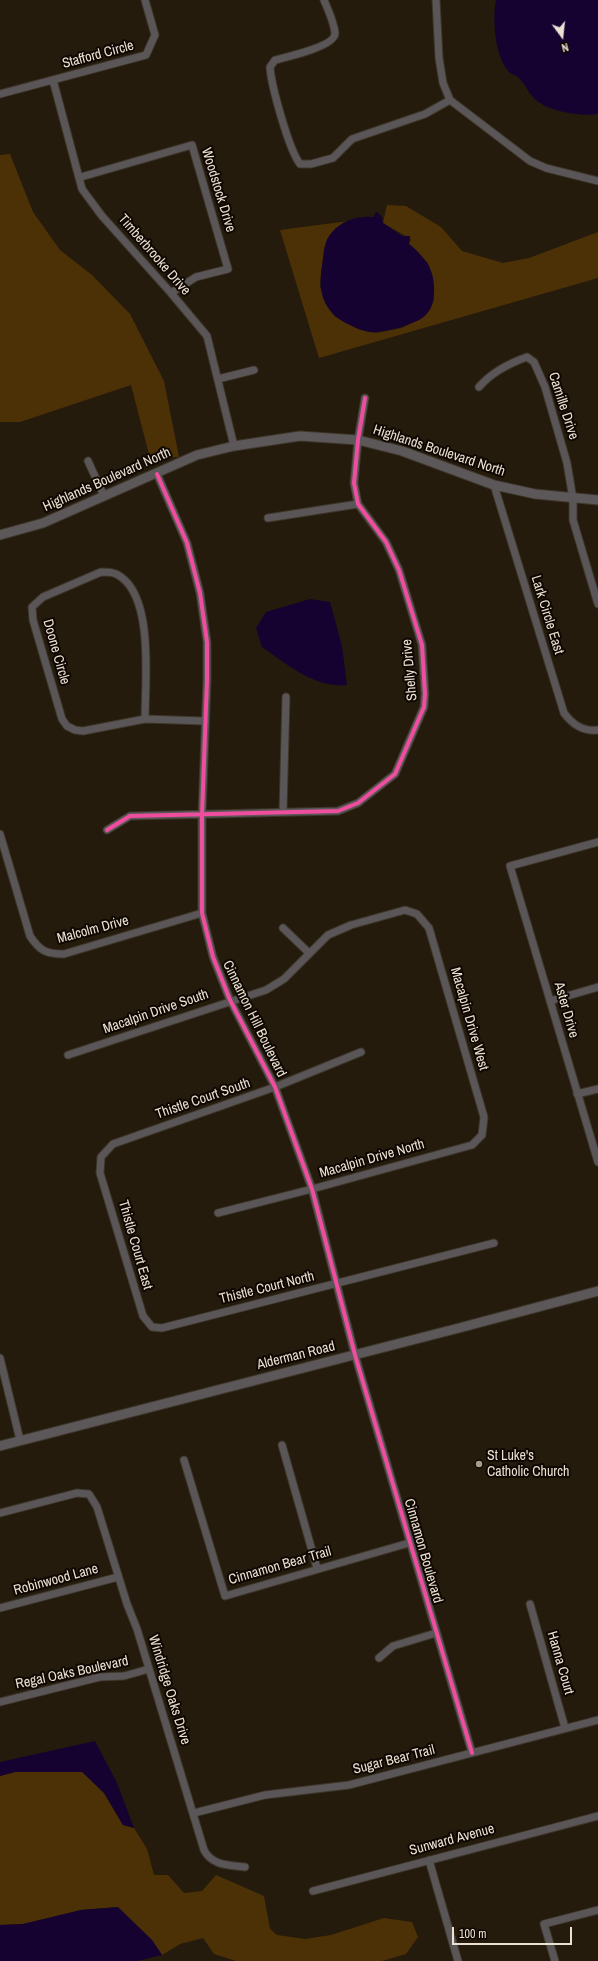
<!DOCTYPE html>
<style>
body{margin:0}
#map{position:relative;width:598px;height:1961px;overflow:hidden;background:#241b0d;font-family:"Archivo Narrow",sans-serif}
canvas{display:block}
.north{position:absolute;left:542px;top:16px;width:40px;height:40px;-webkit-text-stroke:3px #0f0802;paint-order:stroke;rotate:165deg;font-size:11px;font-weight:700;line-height:16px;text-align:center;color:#ece1d3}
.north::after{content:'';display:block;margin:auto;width:14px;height:18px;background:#ece1d3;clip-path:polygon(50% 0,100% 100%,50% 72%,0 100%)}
.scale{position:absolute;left:452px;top:1927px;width:120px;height:18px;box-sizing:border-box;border:2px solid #ece1d3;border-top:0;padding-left:5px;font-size:12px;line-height:14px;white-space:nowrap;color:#ece1d3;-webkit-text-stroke:3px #0f0802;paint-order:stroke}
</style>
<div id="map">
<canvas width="598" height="1961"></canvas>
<div class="north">N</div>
<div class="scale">100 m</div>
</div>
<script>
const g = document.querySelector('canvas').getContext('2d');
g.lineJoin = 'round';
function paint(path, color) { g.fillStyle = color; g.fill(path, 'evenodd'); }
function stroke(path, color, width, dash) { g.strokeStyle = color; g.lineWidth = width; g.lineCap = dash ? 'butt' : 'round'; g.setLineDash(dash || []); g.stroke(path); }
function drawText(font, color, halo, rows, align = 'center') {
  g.font = font + ' "Archivo Narrow",sans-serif'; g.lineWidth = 4; g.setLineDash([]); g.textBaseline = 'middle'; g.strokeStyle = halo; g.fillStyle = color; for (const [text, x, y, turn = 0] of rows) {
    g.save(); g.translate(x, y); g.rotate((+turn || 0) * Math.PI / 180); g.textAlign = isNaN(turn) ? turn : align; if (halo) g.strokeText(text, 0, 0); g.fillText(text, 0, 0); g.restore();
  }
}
const green = new Path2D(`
 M10 154 33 212 60 250 92 275 130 314 164 381 179 457 150 458 131 385 20 422H0V155Z
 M387 205 406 206 441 227 462 251 503 263 529 258 598 232V278L319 358 280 230 349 221 343 223 324 248 320 287 334 316 358 329 376 333 402 328 420 319 430 310 434 300 430 271 428 264 409 244 411 239 383 223Z
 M82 1771 104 1793 123 1825 134 1828 147 1849 154 1875H168L184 1893 202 1891 216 1875 264 1896 270 1929 277 1935 305 1939 331 1935 384 1918 412 1922 418 1937 406 1954 382 1961H236L214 1954 203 1938 180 1944 162 1955 152 1940 117 1907 81 1910 23 1924 0 1925V1776L15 1772Z`);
const water = new Path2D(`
 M496 0H598V114C581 117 543 111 532 96 529 93 527 88 524 84 522 82 520 79 518 77 515 74 511 75 508 71 495 55 492 20 496 0Z
 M377 212 382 217 383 223 402 236H410L409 244C416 249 423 257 428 264 437 280 438 311 419 320 405 326 391 331 376 332 367 333 358 329 350 325 321 312 317 289 323 260 324 254 324 248 326 242 334 223 355 215 374 217L375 213Z
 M310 599 330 602 342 646 347 685C314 688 288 665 262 647L256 628 266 612Z
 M95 1741 117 1783 134 1828 123 1825 104 1793 82 1772H15L0 1776V1762Z
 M118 1907 152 1940 162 1955 137 1961H0V1925L23 1924 81 1910Z`);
const street = new Path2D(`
 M324 0C328 10 334 22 335 33 336 46 287 57 275 60L270 67C271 85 289 150 300 164H311L333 158 352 139 425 114 450 100
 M436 0 439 58 443 83 450 100 530 161 546 168 598 181
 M53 80 82 189 102 216 171 293 207 336 234 446
 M0 94 146 55 155 35 145 0
 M81 177 192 145 228 269 196 277 171 293
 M218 379 254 370
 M479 387C491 373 510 363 527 357L534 362 545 387 567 463 573 499V520L598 604
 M88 461 104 496
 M157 474 187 543 200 593 207 642V680L202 815V913L213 957 230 1000 275 1087 312 1189 355 1355 472 1753
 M494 485 564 713C572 724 584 732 598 730
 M268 518 358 504
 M101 572C109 572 115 572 121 577 154 600 145 684 145 719L83 731 75 730 67 726 62 719 33 620 32 607 43 597Z
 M145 719 204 721
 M283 812 286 697
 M107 830 130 816 338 811 358 803 395 774 424 707 425 694 422 645 399 570 386 542 358 504 354 483 358 440 365 398
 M0 834 30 936C40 951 46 954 64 954L202 913
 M598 842 510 866 598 1162
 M283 928 309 953
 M550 1001 598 987
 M361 1052 275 1087 113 1144 101 1157 100 1173 143 1316 152 1327 162 1328 494 1243
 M68 1055 266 990 284 979 328 935 351 925 405 910 417 914 429 928 484 1117 482 1135 472 1145 312 1189 218 1213
 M577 1094 598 1089
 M0 1358 20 1440
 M282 1445 317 1568
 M184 1460 225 1596 409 1543
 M0 1513 77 1493 89 1494 97 1507 127 1604 137 1629 204 1850C212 1866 230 1865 245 1867
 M530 1604 565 1728
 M0 1608 118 1577
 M379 1658 393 1646 436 1633
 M0 1702 100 1677 124 1676 149 1669
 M194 1813 265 1795 349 1785 598 1720
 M429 1860 458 1961
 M313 1891 598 1816
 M555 1961 544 1924 598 1910`);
const secondary = new Path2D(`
 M0 535 43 523 197 455 234 446 300 436 358 440 402 451 494 485 535 494 598 500
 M0 1446 459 1328 598 1291`);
const cycleway = new Path2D(`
 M157 474 187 543 200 593 207 642V680L202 815V913L213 957 230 1000 275 1087 312 1189 355 1355 472 1753
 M107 830 130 816 338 811 358 803 395 774 424 707 425 694 422 645 399 570 386 542 358 504 354 483 358 440 365 398`);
const markers = [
 [479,1464,4,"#a69c8e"]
];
const streetNames = [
 ["Stafford Circle",98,55,-15],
 ["Woodstock Drive",218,190,73],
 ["Timberbrooke Drive",154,255,49],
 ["Camille Drive",563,406,72],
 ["Highlands Boulevard North",439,451,18],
 ["Highlands Boulevard North",107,480,-24],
 ["Lark Circle East",547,615,73],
 ["Doone Circle",56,652,74],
 ["Shelly Drive",410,670,-95],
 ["Malcolm Drive",93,930,-15],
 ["Aster Drive",566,1010,74],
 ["Macalpin Drive South",156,1012,-19],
 ["Cinnamon Hill Boulevard",254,1019,64],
 ["Macalpin Drive West",469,1019,74],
 ["Thistle Court South",203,1099,-19],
 ["Macalpin Drive North",372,1159,-16],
 ["Thistle Court East",135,1245,74],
 ["Thistle Court North",267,1288,-14],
 ["Alderman Road",296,1356,-14],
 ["Cinnamon Boulevard",423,1551,74],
 ["Cinnamon Bear Trail",280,1566,-16],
 ["Robinwood Lane",56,1580,-15],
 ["Hanna Court",560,1663,74],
 ["Regal Oaks Boulevard",72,1673,-12],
 ["Windridge Oaks Drive",169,1690,73],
 ["Sugar Bear Trail",394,1760,-14],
 ["Sunward Avenue",452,1840,-15]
];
const poiNames = [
 ["St Luke's",487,1456],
 ["Catholic Church",487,1472]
];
paint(green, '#4d3106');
paint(water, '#160230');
stroke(street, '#3e362a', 9);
stroke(secondary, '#3e362a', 11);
stroke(street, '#5a5658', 7);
stroke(secondary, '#5c5759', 9);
stroke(cycleway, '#ef4d9e', 4);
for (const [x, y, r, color] of markers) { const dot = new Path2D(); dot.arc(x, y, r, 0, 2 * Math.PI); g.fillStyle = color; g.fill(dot); stroke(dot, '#0f0802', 1.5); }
drawText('14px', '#ece1d3', '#0f0802', streetNames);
drawText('14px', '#ece1d3', '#0f0802', poiNames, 'left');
</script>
